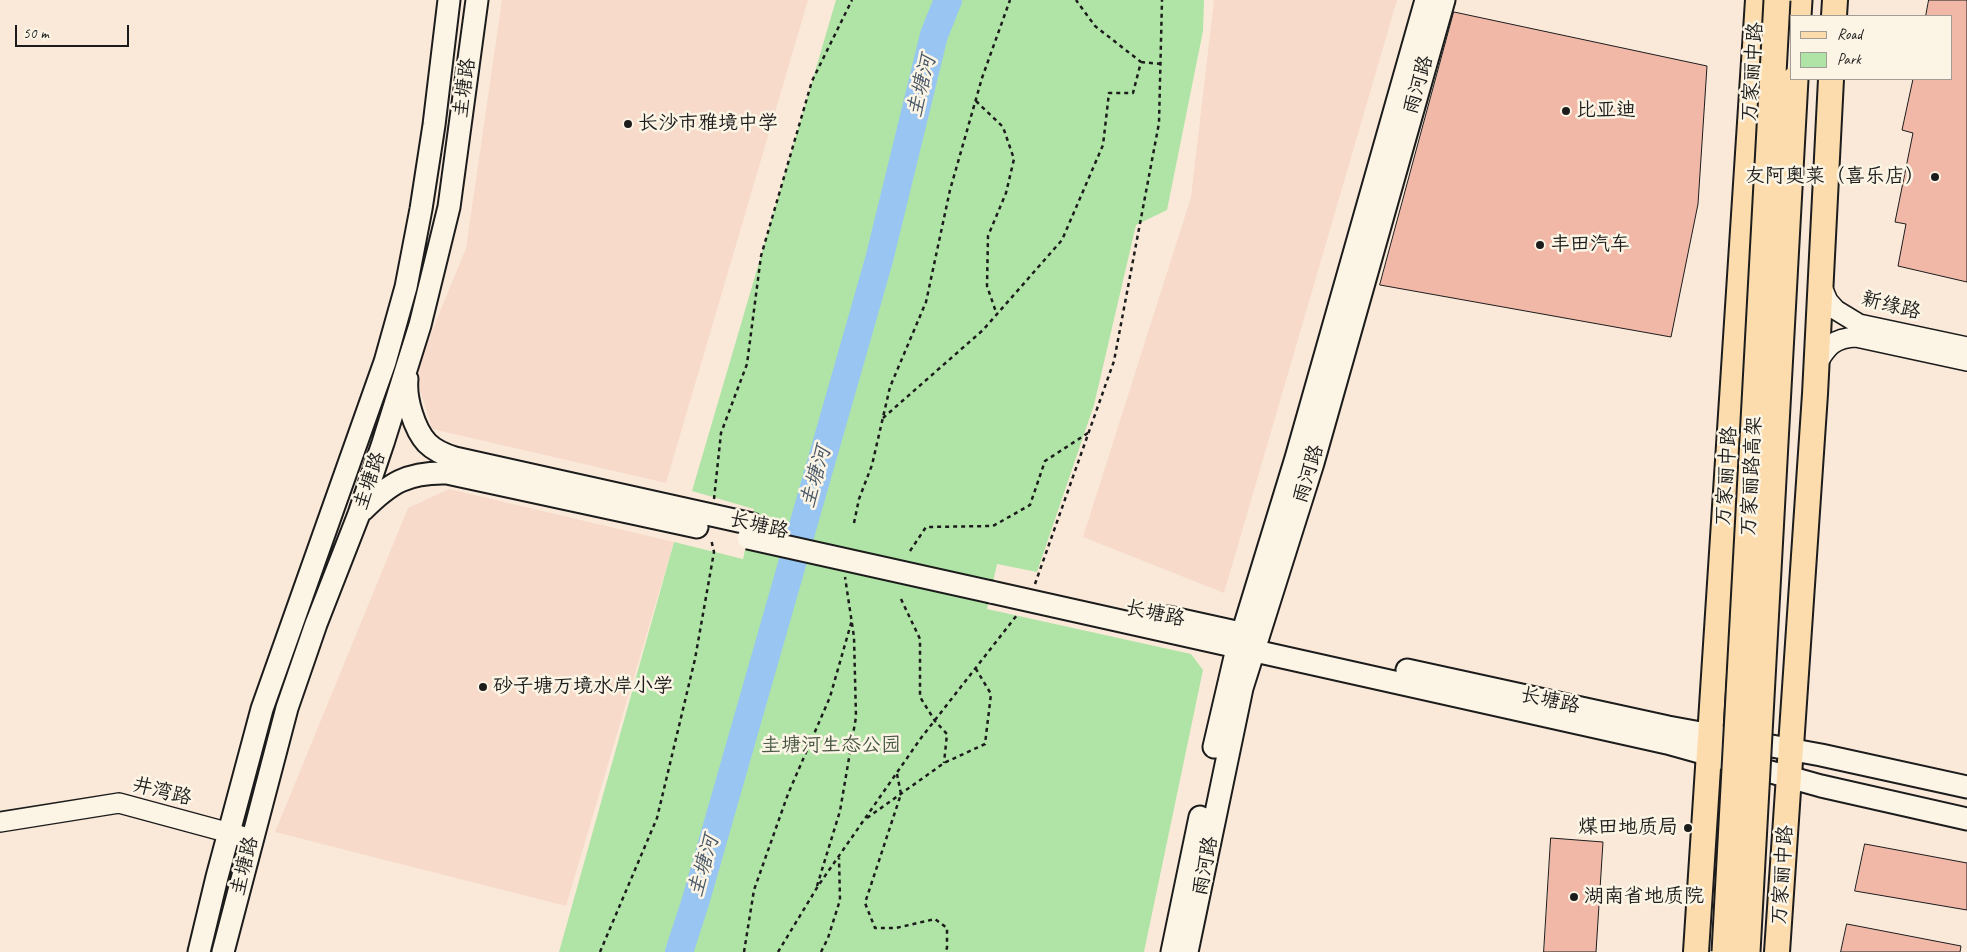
<!DOCTYPE html>
<meta charset="utf-8">
<style>
body{margin:0}
#map{position:relative;width:1967px;height:952px;overflow:hidden;background:#fae9d9;font-family:Caveat,sans-serif}
canvas{display:block}
.legend{position:absolute;left:1790px;top:15px;width:162px;height:65px;box-sizing:border-box;background:#fcf5e5;border:1px solid #a29e95;margin:0;padding:6px 9px;list-style:none;font-size:15px;color:#1c1c1c}
.legend li{display:flex;align-items:center;gap:10px;height:25px}
.legend b{width:25px;border:1px solid #a29e95}
.scale{position:absolute;left:15px;top:25px;width:114px;height:22px;box-sizing:border-box;border:2px solid #1c1c1c;border-top:0;padding-left:6px;font-size:15px;line-height:18px;white-space:nowrap;color:#1c1c1c;-webkit-text-stroke:4px #fcf5e5;paint-order:stroke}
</style>
<div id="map">
<canvas width="1967" height="952"></canvas>
<ul class="legend">
<li><b style="height:6px;background:#fcdcac"></b>Road</li>
<li><b style="height:14px;background:#b0e4a6"></b>Park</li>
</ul>
<div class="scale">50 m</div>
</div>
<script>
const g = document.querySelector('canvas').getContext('2d');
g.lineJoin = 'round';
function paint(path, color) { g.fillStyle = color; g.fill(path, 'evenodd'); }
function stroke(path, color, width, dash) { g.strokeStyle = color; g.lineWidth = width; g.lineCap = dash ? 'butt' : 'round'; g.setLineDash(dash || []); g.stroke(path); }
function drawText(font, color, halo, rows, align = 'center') {
  g.font = font + ' Caveat,"LXGW WenKai TC",sans-serif'; g.lineWidth = 5; g.setLineDash([]); g.textBaseline = 'middle'; g.strokeStyle = halo; g.fillStyle = color; for (const [text, x, y, turn = 0] of rows) {
    g.save(); g.translate(x, y); g.rotate((+turn || 0) * Math.PI / 180); g.textAlign = isNaN(turn) ? turn : align; if (halo) g.strokeText(text, 0, 0); g.fillText(text, 0, 0); g.restore();
  }
}
const built = new Path2D(`
 M502 0H808L666 483 432 429 415 373 466 248Z
 M1214 0H1397L1224 593 1083 537 1191 197Z
 M449 489 674 542 566 906 275 832 408 508Z`);
const green = new Path2D(`
 M836 0H1204L1203 31 1167 210 1136 225 1094 405 1037 572 997 564 987 609 1191 654 1203 670 1144 952H559L674 542 743 559 754 509 692 491Z`);
const river = new Path2D(`
 M679 952 695 903 879 260 934 35 948 0`);
const building = new Path2D(`
 M1929 0H1967V282L1898 266 1906 224 1895 222 1913 133 1902 130 1913 79H1951V16H1926Z
 M1454 12 1707 66 1698 204 1671 337 1380 285Z
 M1551 838 1603 842 1596 952H1544Z
 M1865 844 1967 863V910L1855 891Z
 M1847 924 1961 946 1960 952H1841Z`);
const path = new Path2D(`
 M1141 62 1161 64
 M976 101 1003 127 1014 159 1006 193 988 236 987 286 997 315
 M883 418 983 330 1062 240 1103 145 1109 93H1133L1141 62 1095 26 1076 0
 M714 499 721 433 747 364 761 256 812 81 852 0
 M854 523 859 499 872 465 890 387 926 302 950 190 982 78 1010 0
 M910 551 926 527 993 526 1030 505 1045 461 1088 433
 M1035 584 1114 361 1159 123 1162 0
 M901 599 920 639V697L935 721 947 734 944 763
 M897 774 901 794 865 903 875 928H896L935 919 947 928V948L945 952
 M867 818 944 763 985 744 991 694 976 669
 M817 886 840 811 856 717 854 637 845 577
 M600 952 657 818 695 659 714 552 711 539
 M744 952 754 890 788 794 830 697 852 620
 M778 952 818 886 921 738 1017 615
 M821 952 828 938 840 900 839 858`);
const tertiary = new Path2D(`
 M1821 285 1828 301 1836 310 1859 324 1967 347
 M1817 364C1827 346 1834 338 1856 337L1967 361
 M0 822 119 803 252 839`);
const secondary = new Path2D(`
 M407 379C405 398 414 429 427 443 435 451 445 455 455 458L752 524
 M363 510C390 483 407 472 447 473L697 527
 M991 592 1667 743 1821 786 1967 819
 M1168 617 1236 632
 M1407 670 1668 727 1821 755 1967 787
 M1214 747 1235 657 1296 458 1426 0
 M199 952 217 877 262 709 385 362 406 287 421 209 434 125 449 0
 M223 952 287 708 316 624 359 514 383 443 420 325 449 207 477 0
 M1172 952 1200 817
 M1187 952 1242 688 1313 463 1444 0`);
const primary = new Path2D(`
 M1834 16 1835 0
 M1696 952 1758 0
 M1777 952 1815 394 1831 79`);
const trunk = new Path2D(`
 M1798 16 1799 0`);
const secondaryBridge = new Path2D(`
 M748 538 991 592`);
const trunkBridge = new Path2D(`
 M1725 952 1777 0
 M1747 952 1795 79`);
const markers = [
 [1566,111,5,"#1c1c1c"],
 [628,124,5,"#1c1c1c"],
 [1935,177,5,"#1c1c1c"],
 [1540,245,5,"#1c1c1c"],
 [483,687,5,"#1c1c1c"],
 [1688,828,5,"#1c1c1c"],
 [1574,897,5,"#1c1c1c"]
];
const streetNames = [
 ["万家丽中路",1753,72,-86],
 ["雨河路",1419,85,-74],
 ["圭塘路",465,88,-82],
 ["新缘路",1891,306,14],
 ["雨河路",1309,474,-73],
 ["万家丽中路",1727,476,-86],
 ["万家丽路高架",1752,476,-87],
 ["圭塘路",370,481,-71],
 ["长塘路",759,526,13],
 ["长塘路",1155,614,12],
 ["长塘路",1550,701,12],
 ["井湾路",162,792,14],
 ["圭塘路",245,866,-76],
 ["雨河路",1206,866,-79],
 ["万家丽中路",1783,875,-86]
];
const poiNames = [
 ["比亚迪",1576,111],
 ["长沙市雅境中学",638,124],
 ["友阿奥莱（喜乐店）",1925,177,"right"],
 ["丰田汽车",1550,245],
 ["砂子塘万境水岸小学",493,687],
 ["煤田地质局",1678,828,"right"],
 ["湖南省地质院",1584,897]
];
const parkNames = [
 ["圭塘河生态公园",831,746]
];
const waterNames = [
 ["圭塘河",922,86,-76],
 ["圭塘河",816,477,-74],
 ["圭塘河",704,866,-74]
];
paint(built, '#f7daca');
paint(green, '#b0e4a6');
stroke(river, '#98c5f2', 28);
paint(building, '#f1b8a8');
stroke(building, '#1c1c1c', 1);
stroke(tertiary, '#1c1c1c', 22);
stroke(secondary, '#1c1c1c', 25);
stroke(primary, '#1c1c1c', 28);
stroke(trunk, '#1c1c1c', 29);
stroke(path, '#1c1c1c', 2.5, [4, 4]);
stroke(tertiary, '#fcf5e5', 19);
stroke(secondary, '#fcf5e5', 21);
stroke(primary, '#fcdcac', 24);
stroke(trunk, '#fcdcac', 25);
stroke(secondaryBridge, '#1c1c1c', 25, []);
stroke(trunkBridge, '#1c1c1c', 29, []);
stroke(secondaryBridge, '#fcf5e5', 21);
stroke(trunkBridge, '#fcdcac', 25);
for (const [x, y, r, color] of markers) { const dot = new Path2D(); dot.arc(x, y, r, 0, 2 * Math.PI); g.fillStyle = color; g.fill(dot); stroke(dot, '#fcf5e5', 2); }
drawText('20px', '#1c1c1c', '#fcf5e5', streetNames);
drawText('20px', '#1c1c1c', '#fcf5e5', poiNames, 'left');
drawText('20px', '#485845', '#fcf5e5', parkNames);
drawText('italic 21px', '#475767', '#fcf5e5', waterNames);
</script>
